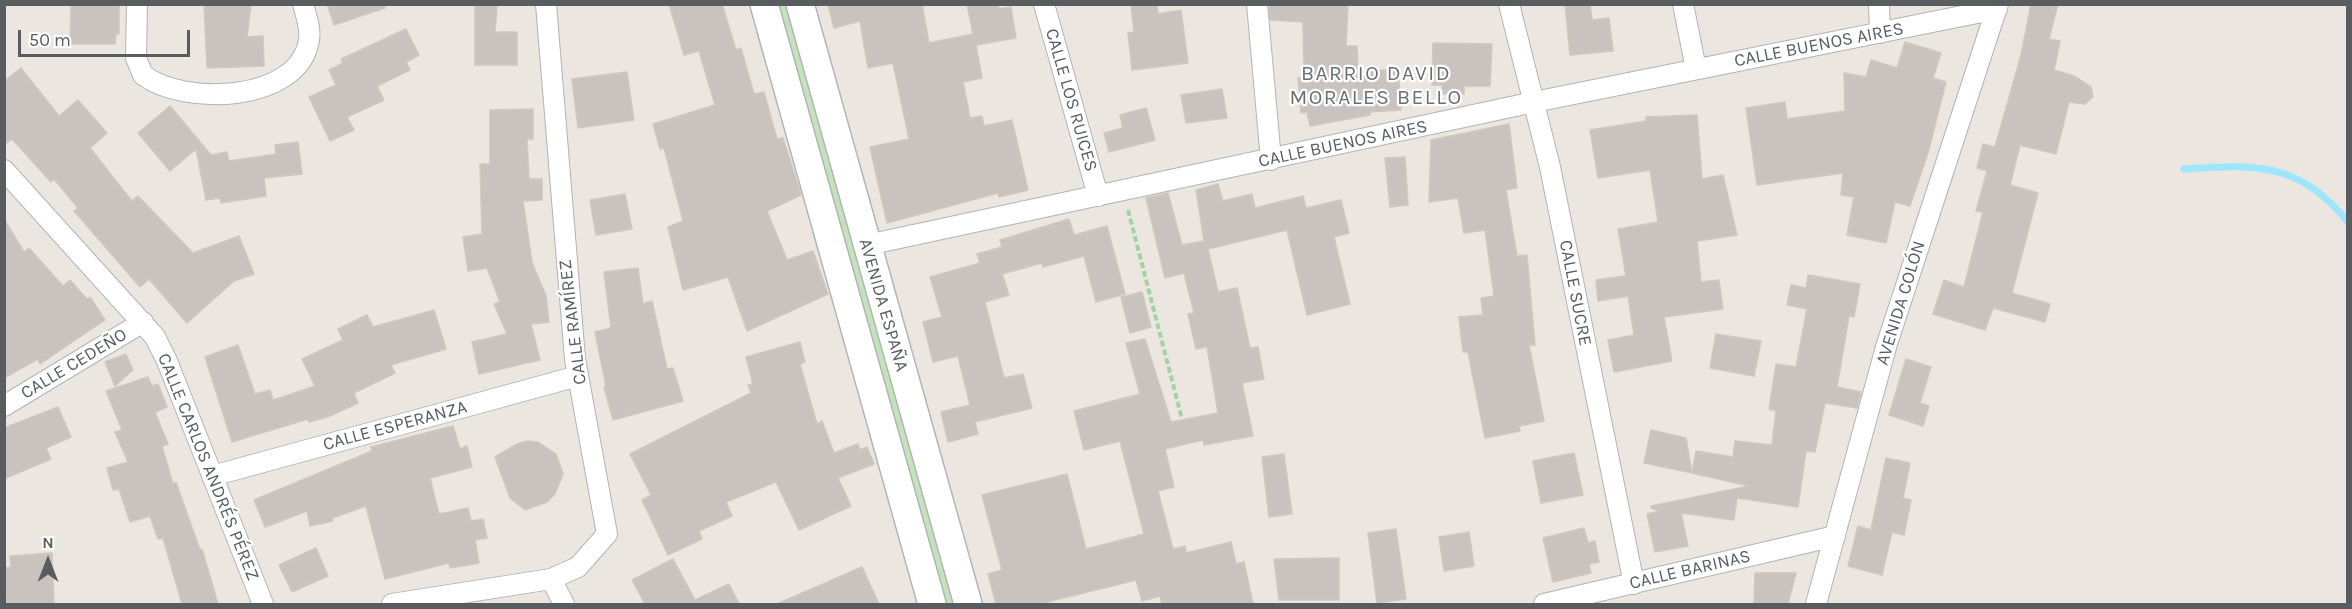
<!DOCTYPE html>
<meta charset="utf-8">
<style>
body{margin:0}
#map{position:relative;width:2352px;height:609px;overflow:hidden;background:#ebe6df;font-family:Karla,sans-serif}
canvas{display:block}
.frame{position:absolute;inset:0;border:6px solid #585d60;pointer-events:none}
.north{position:absolute;left:18px;top:531px;width:60px;height:60px;-webkit-text-stroke:4px #fff;paint-order:stroke;rotate:0deg;font-size:16px;font-weight:700;line-height:24px;text-align:center;color:#585d60}
.north::after{content:'';display:block;margin:auto;width:21px;height:27px;background:#585d60;clip-path:polygon(50% 0,100% 100%,50% 72%,0 100%)}
.scale{position:absolute;left:18px;top:30px;width:172px;height:27px;box-sizing:border-box;border:3px solid #585d60;border-top:0;padding-left:8px;font-size:18px;line-height:21px;white-space:nowrap;color:#585d60;-webkit-text-stroke:4px #fff;paint-order:stroke}
</style>
<div id="map">
<canvas width="2352" height="609"></canvas>
<div class="frame"></div>
<div class="north">N</div>
<div class="scale">50 m</div>
</div>
<script>
const g = document.querySelector('canvas').getContext('2d');
g.lineJoin = 'round';
function paint(path, color) { g.fillStyle = color; g.fill(path, 'evenodd'); }
function stroke(path, color, width, dash) { g.strokeStyle = color; g.lineWidth = width; g.lineCap = dash ? 'butt' : 'round'; g.setLineDash(dash || []); g.stroke(path); }
function drawText(font, color, halo, rows, align = 'center') {
  g.font = font + ' Karla,sans-serif'; g.lineWidth = 4.5; g.setLineDash([]); g.textBaseline = 'middle'; g.strokeStyle = halo; g.fillStyle = color; for (const [text, x, y, turn = 0] of rows) {
    g.save(); g.translate(x, y); g.rotate((+turn || 0) * Math.PI / 180); g.textAlign = isNaN(turn) ? turn : align; if (halo) g.strokeText(text, 0, 0); g.fillText(text, 0, 0); g.restore();
  }
}
const green = new Path2D(`
 M775 5H789L957 604H943Z`);
const stream = new Path2D(`
 M2184 169C2256 164 2299 162 2348 222`);
const building = new Path2D(`
 M71 4H119V34L116 33 115 44H70Z
 M204 4H251L247 37 263 36 264 66 207 68Z
 M327 4H385V8L334 25Z
 M475 4H497L495 32H517V65H475Z
 M669 4H722L736 50 741 48 754 94 764 92 777 139 783 138 801 195 767 211 787 260 813 251 828 294 747 331 728 277 683 290 668 227 683 221 664 148 660 149 653 124 715 105 699 51 684 55Z
 M828 4H922L929 43 973 34 967 4H998L999 9 1011 7 1016 38 976 45 982 78 963 82 970 118 982 116 984 126 1012 120 1028 190 999 197 998 193 887 223 870 147 909 139 893 63 868 68 860 21 834 28Z
 M1131 4H1157L1158 14 1181 10 1188 63 1132 70 1128 33 1134 32Z
 M1269 4H1348L1346 46H1357L1358 72 1398 69 1401 110 1370 112V115L1310 126 1307 112 1301 113 1298 78 1304 77 1303 22 1270 20Z
 M1565 4H1590L1592 20 1609 18 1613 51 1570 55Z
 M2031 4H2058L2049 39 2060 41 2054 70 2074 76 2091 87 2093 97 2085 104 2069 102 2056 154 2020 145 2010 185 2038 193 2012 293 2050 304 2045 322 1993 308 1985 330 1933 314 1944 280 1964 287 1983 212 1976 211 1987 171 1977 168 1983 144 1995 147 2021 55Z
 M406 29 419 55 406 62 410 70 377 86 384 100 347 117 354 130 330 141 309 97 336 85 329 70 343 63 341 59Z
 M1905 42 1941 53 1933 78 1946 82 1928 153 1910 206 1895 202 1886 243 1847 235 1854 197 1841 195 1843 173 1757 185 1746 108 1785 102 1787 119 1845 111 1844 73 1866 77 1871 60 1897 68Z
 M1433 43 1492 44 1490 86H1464V94H1442V85H1432Z
 M21 68 59 116 78 100 107 133 90 148 132 201 138 196 193 253 239 236 254 274 234 281 187 323 149 279 140 287 74 211 78 208 54 179 51 182 12 139 4 145V81Z
 M627 72 634 120 578 128 572 79Z
 M1222 89 1227 118 1186 123 1181 95Z
 M170 106 211 155 227 152 229 161 276 154 275 145 298 142 302 174 264 178 266 196 221 203 220 198 206 200 196 149 170 171 138 133Z
 M1146 108 1155 140 1109 152 1104 133 1123 128 1120 115Z
 M533 109V139H527L529 179H542V200L523 201 532 262 546 296 549 322 531 324 540 360 479 374 472 342 507 334 494 304 500 302 487 268 468 271 463 237 482 234 480 164H490V110Z
 M1697 115 1702 179 1723 175 1737 235 1697 241 1701 282 1719 280 1723 309 1664 317 1672 361 1614 372 1608 340 1634 335 1628 296 1598 301 1596 280 1626 276 1618 229 1658 222 1650 170 1598 178 1590 130 1646 121V117Z
 M1509 124 1517 188 1506 190 1517 256 1527 255 1535 345H1529L1544 421 1519 426 1520 431 1485 438 1468 352H1463L1459 317 1483 315 1481 298 1494 296 1485 230 1464 233 1458 198 1429 202 1431 140Z
 M1405 157 1408 205 1390 207 1385 158Z
 M1218 184 1223 201 1252 194 1255 208 1303 196 1306 208 1341 200 1349 233 1334 237 1350 304 1307 315 1287 230 1208 249 1218 292 1237 288 1250 348 1258 347 1264 379 1242 383 1253 436 1204 445 1203 440 1165 449 1174 487 1158 491 1173 549 1185 546 1186 553 1231 542 1236 564 1244 562 1253 604H1162L1160 596 1142 601 1136 580 1039 604H996L988 574 1002 570 982 495 1067 474 1086 549 1144 534 1120 441 1084 450 1074 411 1140 394 1126 343 1145 339 1171 422 1218 413 1207 347 1196 349 1188 314 1194 313 1184 273 1165 278 1146 198 1168 193 1182 245 1204 241 1196 190Z
 M625 194 632 229 596 235 590 200Z
 M4 219 24 252 29 248 63 286 70 280 87 299 90 297 105 320 40 364 38 359 4 378Z
 M1069 219 1074 235 1107 226 1125 294 1096 302 1084 256 1043 267 1042 263 1002 274 1009 295 985 302 1004 378 1023 374 1032 408 975 422 978 434 948 442 941 412 970 405 958 356 933 362 923 322 942 317 930 277 980 263 977 254 1002 247 1000 240Z
 M638 268 643 304 652 301 667 369 673 368 683 401 613 420 604 387 606 386 595 332 611 328 604 272Z
 M1808 275 1860 284 1854 317 1849 316 1837 387 1861 392 1857 408 1825 403 1815 452 1806 451 1798 507 1737 498 1734 520 1681 513 1688 546 1655 552 1647 514 1660 511 1651 508V506L1749 486 1692 473 1696 451 1733 457 1735 441 1772 445 1776 411 1769 409 1776 364 1796 367 1807 309 1787 305 1791 285 1806 288Z
 M1142 292 1151 327 1130 333 1121 297Z
 M434 310 446 349 391 365 395 373 354 393 358 403 330 416 309 422 308 419 232 442 205 357 238 345 255 394 270 390 273 400 315 386 302 359 343 340 338 329 367 315 373 327Z
 M1716 334 1761 341 1754 376 1710 368Z
 M800 342 805 362 800 364 817 424 822 421 834 453 858 444 860 450 867 447 874 464 838 478 851 506 799 530 776 482 726 502 732 516 699 531 702 539 668 555 642 500 651 495 630 454 751 393 748 385 753 384 746 357Z
 M126 354 133 370 115 386 105 362Z
 M1906 359 1931 367 1920 403 1929 406 1923 426 1889 415Z
 M148 377 152 386 158 384 167 407 155 412 168 444 162 446 173 484 176 482 200 550 202 549 218 604H182L163 538 158 539 150 516 130 522 119 489 113 490 107 468 128 462 115 432 122 430 106 391Z
 M58 407 71 437 46 448 51 459 4 479V428Z
 M453 426 460 449 467 446 472 467 430 478 439 514 468 508 471 521 483 519 487 538 475 540 479 563 450 568 449 563 385 579 366 506 332 518 333 521 310 526 307 511 265 527 254 500 372 451 371 447Z
 M1651 430 1686 438 1692 473 1644 463Z
 M528 441 538 442 556 454 563 474 555 494 547 502 525 510 510 498 495 457 517 444Z
 M1574 453 1583 495 1541 503 1533 461Z
 M1284 454 1292 514 1269 517 1262 457Z
 M1886 458 1910 463 1903 498 1911 500 1904 535 1892 532 1882 575 1848 566 1858 526 1871 530Z
 M1584 528 1588 543 1595 541 1599 562 1589 564 1591 573 1553 582 1543 538Z
 M1396 529 1406 599 1377 603 1368 533Z
 M1469 532 1474 566 1444 571 1439 537Z
 M316 548 328 576 292 592 279 565Z
 M52 553 54 604H7L4 568 11 567 10 556Z
 M1339 558V600H1279L1274 559Z
 M673 559 695 600 729 584 739 604H645L632 580Z
 M862 567 879 604H777Z
 M1755 573H1796L1788 604H1754Z`);
const path = new Path2D(`
 M1128 210 1182 419`);
const street = new Path2D(`
 M137 4 136 58 143 75C184 106 299 103 309 40 311 28 306 16 303 4
 M1044 4 1098 196
 M1257 4 1271 160
 M1509 4 1550 167 1634 584
 M1683 4 1696 69
 M1879 4 1880 33
 M4 170 155 337 167 361 263 604
 M867 245 1534 102 1997 9
 M4 406 143 322
 M212 476 578 376
 M551 579 564 604
 M392 604 551 579 578 567 607 534 575 359 546 4
 M1544 604 1835 536
 M1816 604 1886 347 1998 4`);
const secondary = new Path2D(`
 M764 4 932 604
 M800 4 968 604`);
const streetNames = [
 ["CALLE BUENOS AIRES",1819,45,-11],
 ["CALLE LOS RUICES",1071,100,74],
 ["CALLE BUENOS AIRES",1343,144,-12],
 ["CALLE SUCRE",1575,293,79],
 ["AVENIDA COLÓN",1901,303,-73],
 ["AVENIDA ESPAÑA",883,305,74],
 ["CALLE RAMÍREZ",573,322,-97],
 ["CALLE CEDEÑO",74,364,-31],
 ["CALLE ESPERANZA",395,426,-15],
 ["CALLE CARLOS ANDRÉS PÉREZ",208,467,68],
 ["CALLE BARINAS",1690,570,-13]
];
const quarterNames = [
 ["BARRIO DAVID",1376,74],
 ["MORALES BELLO",1376,98]
];
paint(green, '#c3e3bb');
stroke(stream, '#9de6fd', 7);
paint(building, '#c8c3bf');
stroke(building, '#d0c7be', 1.5);
stroke(street, '#b0b4b7', 22);
stroke(secondary, '#afb4b7', 30);
stroke(path, '#9fd5a2', 4, [6, 3]);
stroke(street, '#fff', 20);
stroke(secondary, '#fff', 27);
drawText('18px', '#585d60', '#fff', streetNames);
g.letterSpacing = '1.5px';
drawText('21px', '#697072', '#fff', quarterNames);
g.letterSpacing = '0px';
</script>
